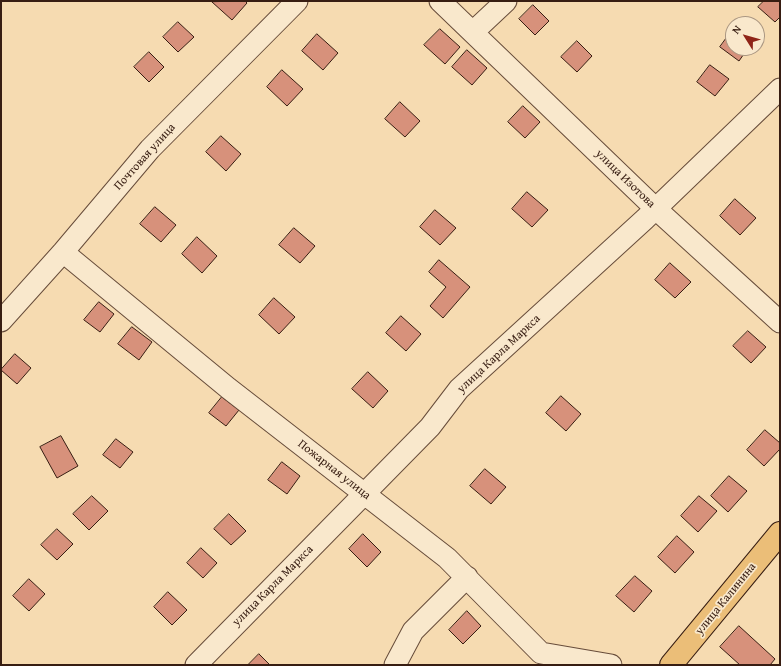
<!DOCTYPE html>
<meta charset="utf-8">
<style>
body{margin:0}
#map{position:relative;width:781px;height:666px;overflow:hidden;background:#f6dbb1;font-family:"Gentium Book Plus",serif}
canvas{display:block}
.frame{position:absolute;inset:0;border:2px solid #371d12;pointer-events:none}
.north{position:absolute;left:725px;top:16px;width:40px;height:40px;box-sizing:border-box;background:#f9e8cc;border:1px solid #ab9782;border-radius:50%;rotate:307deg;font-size:11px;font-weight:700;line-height:16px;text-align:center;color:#371d12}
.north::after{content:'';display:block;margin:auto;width:14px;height:18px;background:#8f2418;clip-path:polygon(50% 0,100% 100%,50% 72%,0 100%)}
</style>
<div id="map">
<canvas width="781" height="666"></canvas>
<div class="frame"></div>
<div class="north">N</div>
</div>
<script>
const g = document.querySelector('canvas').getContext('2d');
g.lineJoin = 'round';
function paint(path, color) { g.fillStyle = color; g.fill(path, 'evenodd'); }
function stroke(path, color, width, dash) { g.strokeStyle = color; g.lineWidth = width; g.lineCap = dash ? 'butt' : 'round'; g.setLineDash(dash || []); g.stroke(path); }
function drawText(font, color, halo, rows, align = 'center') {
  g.font = font + ' "Gentium Book Plus",serif'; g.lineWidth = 3.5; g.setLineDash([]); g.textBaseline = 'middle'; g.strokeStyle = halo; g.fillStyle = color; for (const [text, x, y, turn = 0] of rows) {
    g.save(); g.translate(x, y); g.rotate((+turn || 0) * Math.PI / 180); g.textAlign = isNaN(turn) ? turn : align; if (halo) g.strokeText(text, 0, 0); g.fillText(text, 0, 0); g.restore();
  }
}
const building = new Path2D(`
 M245 1 247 3 232 20 212 2Z
 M764 1H780V17L775 22 758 7Z
 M533 5 549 21 535 35 519 19Z
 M178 22 194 37 178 52 163 37Z
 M440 29 460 47 445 64 424 45Z
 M733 29V48H748L739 61 720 47Z
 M317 34 338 53 323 70 302 51Z
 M577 41 592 56 577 72 561 57Z
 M467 50 487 68 472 85 452 67Z
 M149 52 164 67 149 82 134 67Z
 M710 65 729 79 715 96 697 82Z
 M282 70 303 89 287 106 267 87Z
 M400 102 420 121 405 137 385 119Z
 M523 106 540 122 525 138 508 122Z
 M221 136 241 154 226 171 206 152Z
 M527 192 548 210 532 227 512 209Z
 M735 199 756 218 740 235 720 216Z
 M155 207 176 225 161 242 140 224Z
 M435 210 456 228 440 245 420 227Z
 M294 228 315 246 300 263 279 245Z
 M197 237 217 256 202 273 182 254Z
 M439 260 470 287 443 318 430 306 446 287 429 272Z
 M670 263 691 282 675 298 655 280Z
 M274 298 295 317 279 334 259 315Z
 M99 302 114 314 100 332 84 320Z
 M401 316 421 334 406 351 386 333Z
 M132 327 152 342 139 360 118 344Z
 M748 331 766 347 751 363 733 346Z
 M15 354 31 368 17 384 1 370Z
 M368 372 388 391 373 408 352 389Z
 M561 396 581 414 566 431 546 413Z
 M222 397 239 410 226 426 209 413Z
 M765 430 780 443V449L764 466 747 450Z
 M61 436 78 466 57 478 40 447Z
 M116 439 133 452 120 468 103 455Z
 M282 462 300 476 287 494 268 480Z
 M485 469 506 487 491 504 470 486Z
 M729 476 747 491 728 512 711 496Z
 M92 496 108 511 89 530 73 514Z
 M699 496 717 511 698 532 681 516Z
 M229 514 246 531 231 545 214 529Z
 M57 529 73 544 57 560 41 545Z
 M363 534 381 552 367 567 349 549Z
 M677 536 694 552 675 573 658 557Z
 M201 548 217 563 203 578 187 563Z
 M635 576 652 591 634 612 616 596Z
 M29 579 45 594 29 611 13 596Z
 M168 592 187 610 172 625 154 607Z
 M467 611 481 626 463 644 449 630Z
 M739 626 775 659 770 665H740L720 647Z
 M259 654 270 665H248Z`);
const minor = new Path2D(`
 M440 1 656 209 780 322
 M473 32 506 1
 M63 252 228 388 447 558 541 653 611 665
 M1 321 63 252 150 149 297 1
 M196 665 430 427 459 389 645 219 780 89
 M395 665 413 631 467 577`);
const major = new Path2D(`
 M671 665 780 533`);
const streetNames = [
 ["Почтовая улица",145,157,-48],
 ["улица Изотова",625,179,44],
 ["улица Карла Маркса",499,354,-43],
 ["Пожарная улица",334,470,38],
 ["улица Карла Маркса",273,586,-45],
 ["улица Калинина",726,599,-51]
];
paint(building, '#d7917b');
stroke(building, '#371d12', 1);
stroke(minor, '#674c3a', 23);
stroke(major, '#371d12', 24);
stroke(minor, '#f9e8cc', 21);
stroke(major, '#ebbe78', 22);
drawText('12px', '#371d12', '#f9e8cc', streetNames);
</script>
